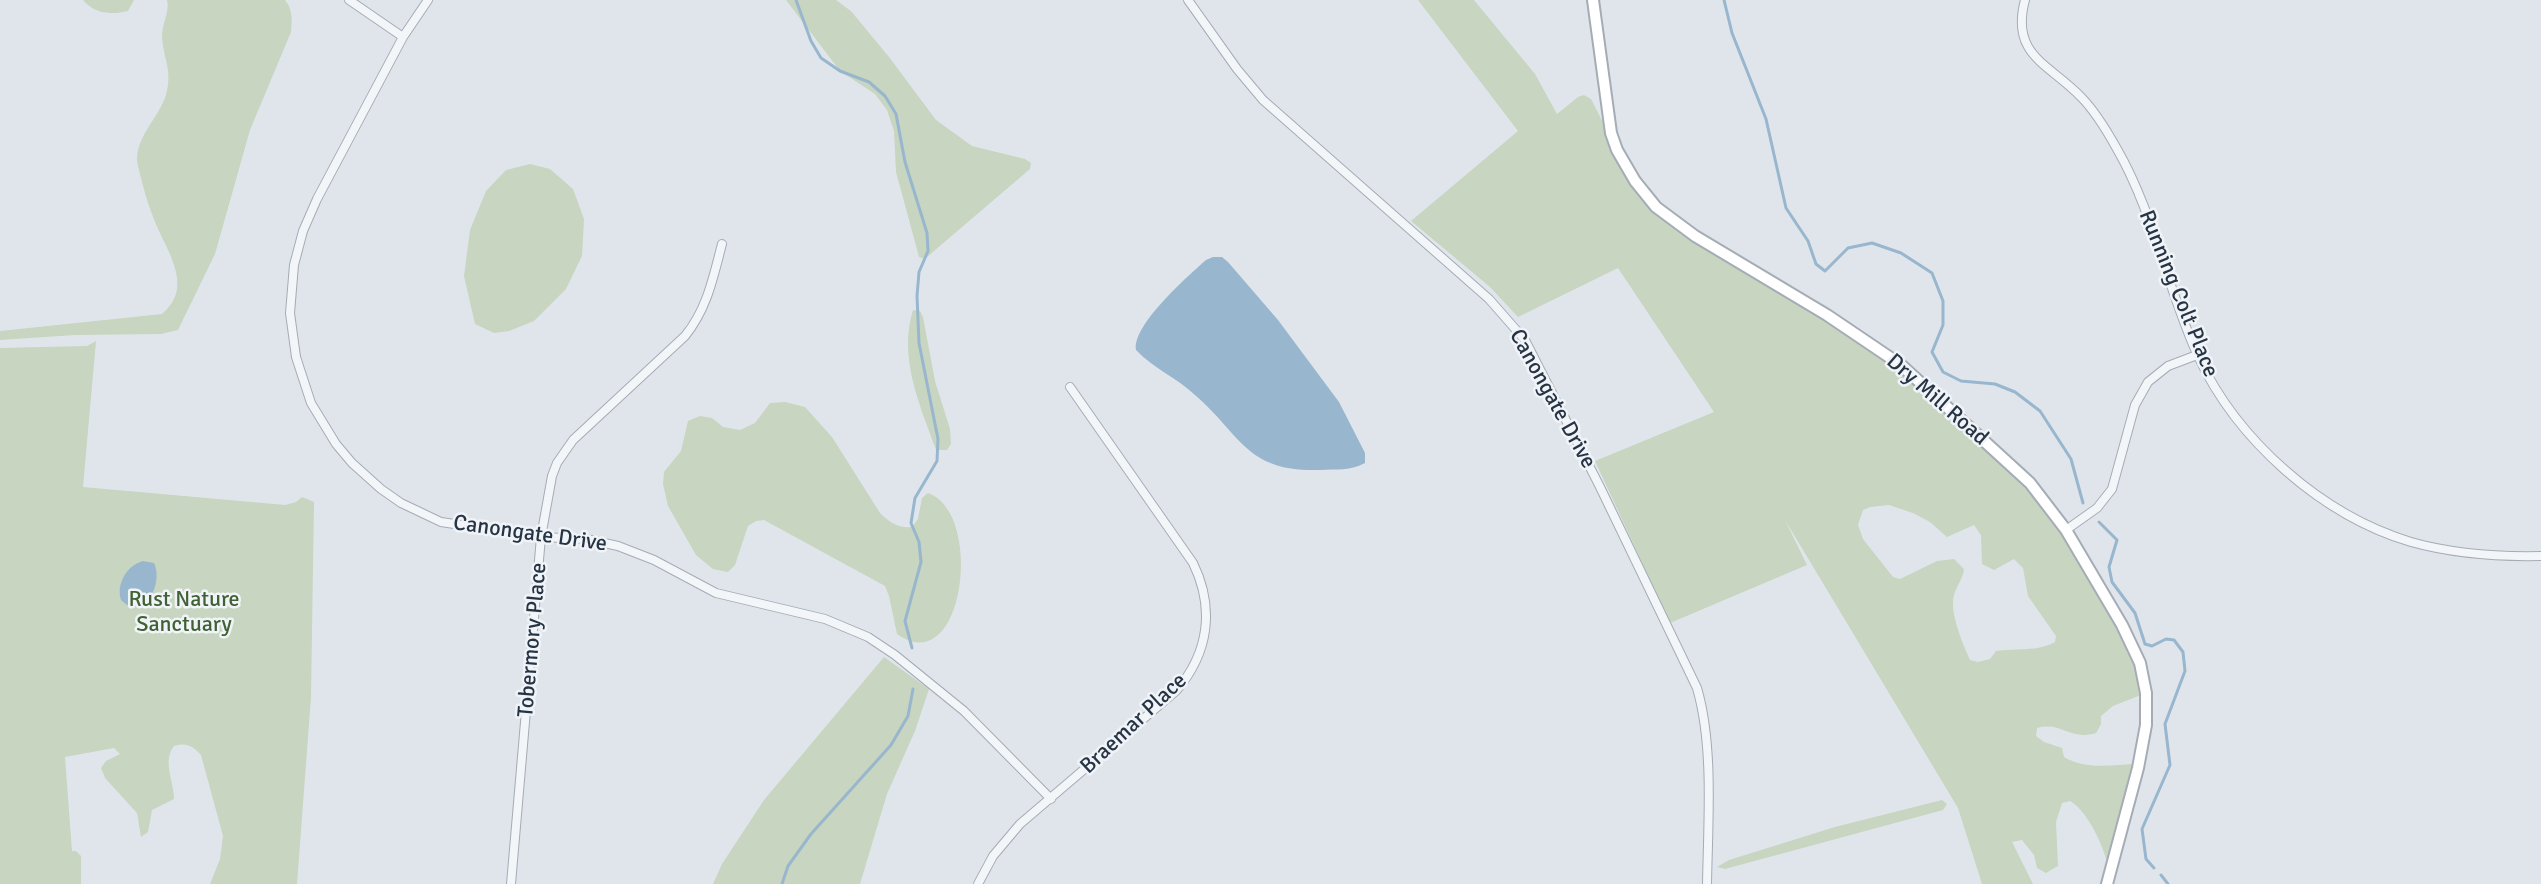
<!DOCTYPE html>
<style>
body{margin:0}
canvas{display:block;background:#e0e5eb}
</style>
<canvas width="2541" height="884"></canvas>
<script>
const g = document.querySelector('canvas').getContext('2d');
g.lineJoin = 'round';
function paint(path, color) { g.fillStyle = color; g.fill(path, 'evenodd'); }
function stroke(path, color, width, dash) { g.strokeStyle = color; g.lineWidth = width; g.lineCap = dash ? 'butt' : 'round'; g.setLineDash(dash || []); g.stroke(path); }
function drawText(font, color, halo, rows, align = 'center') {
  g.font = font + ' Signika,sans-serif'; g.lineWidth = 5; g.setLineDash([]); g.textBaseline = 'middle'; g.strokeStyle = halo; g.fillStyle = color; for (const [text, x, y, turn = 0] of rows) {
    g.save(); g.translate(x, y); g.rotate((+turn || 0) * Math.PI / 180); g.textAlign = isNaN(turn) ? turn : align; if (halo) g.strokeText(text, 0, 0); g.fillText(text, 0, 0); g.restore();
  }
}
const green = new Path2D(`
 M83 0H134L128 11C112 15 94 14 83 0Z
 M167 0H285C293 9 292 21 291 32L250 130 215 254 178 330 161 334 75 335 0 340V331L162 314C197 285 163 247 152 214 146 199 142 182 138 166 132 140 159 118 166 95 173 69 163 59 162 36 162 24 170 11 167 0Z
 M786 0H836L851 11 889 57 936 120 972 146 1025 159 1031 163 1030 169 934 251 925 259 919 257 896 172 894 131 887 110 875 94 840 71Z
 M1418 0H1474L1535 74 1557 114 1578 97 1584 95 1591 99 1617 150 1656 207 1901 365 2030 483 2122 625 2146 693 2113 706 2101 716V724L2096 733C2069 741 2062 721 2037 728L2036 736 2044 742 2062 748 2064 757C2088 771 2112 764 2139 764L2110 873C2105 850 2090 813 2070 801L2062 803 2056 822 2058 866 2046 873 2037 868 2034 855 2022 840 2012 842 2033 884H1982L1958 808 1785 520 1807 565 1670 623 1595 461 1714 412 1618 268 1518 317 1490 287 1411 221 1518 131ZM1889 505 1913 513 1930 522 1947 537 1974 525 1981 535 1982 564 1994 570 2014 559 2023 568 2028 596 2056 636 2055 642C2037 652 2016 648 1996 651L1990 659 1978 662 1970 660C1963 644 1949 612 1954 595 1957 585 1962 581 1964 569L1954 559 1937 561 1900 579 1893 577 1863 539 1858 525 1863 510 1870 507Z
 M530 164 550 169 573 189 584 219 582 256 566 289 534 321 509 331 494 333 475 324 464 276 470 230 486 191 506 170Z
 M913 310 920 311 923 317 935 381 950 429 951 444 947 450H936C920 405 898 358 913 310Z
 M96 341 83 487 285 505 296 502 302 497 314 502 311 697 297 884H210L220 859 223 836 201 755C193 746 186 742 174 746 162 762 174 780 174 799L152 810 148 832 141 837 137 813 105 778 101 768 106 761 120 754 114 748 65 757 72 851H76L81 856V884H0V348L87 346Z
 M785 402 805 407 832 437 880 513C890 523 898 528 912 527L918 519 922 498 928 493C985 513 964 682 897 634L889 596 885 586 764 520 756 521 748 526 735 565 728 572 713 569 696 555 668 506 663 484 664 472 681 451 688 421 700 416 712 418 723 427 740 430 755 423 770 403Z
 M884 657 929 689 915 731 887 794 860 884H713L722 864 764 800Z
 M1942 800 1947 804 1943 810 1725 869 1717 867 1729 860 1835 827Z`);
const water = new Path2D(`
 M1213 257H1222L1228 262 1278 320 1339 402 1365 453V463C1351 471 1336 469 1320 470 1246 472 1243 437 1195 395 1177 378 1153 368 1136 350 1132 325 1188 276 1206 260Z
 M143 561 154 563C159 573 157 593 146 600 141 604 133 604 127 605L121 600C116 584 127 565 143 561Z`);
const stream = new Path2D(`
 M796 0 811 41 821 58 840 71 869 82 885 96 896 114 905 162 927 233 928 251 919 272 917 296 919 343 938 439 937 461 915 498 911 523 919 542 921 562 905 621 912 648
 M1724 0 1732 33 1766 119 1786 208 1808 241 1816 264 1825 271 1848 248 1872 243 1901 253 1932 273 1943 301V325L1932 352 1943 372 1961 381 1995 384 2015 392 2040 411 2071 459 2083 503
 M2099 522 2117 540 2109 567 2112 582 2135 613 2145 644 2152 646 2166 639 2174 640 2183 652 2185 671 2165 724 2170 765 2142 829 2146 859 2154 868
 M2161 875 2168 884
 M782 884 788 866 811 834 891 745 908 716 913 689`);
const street = new Path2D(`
 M349 0 403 37
 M428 0 403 37 317 199 303 231 294 265 290 313 296 357 311 403 336 444 352 463 381 489 401 503 441 522 541 537 586 539 618 546 654 560 716 593 825 619 868 637 895 655 964 711 1051 799
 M1188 0 1237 69 1263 100 1489 299 1525 340 1600 487 1697 688C1714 746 1708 823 1707 884
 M2025 0C2010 56 2050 64 2081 97 2096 112 2107 131 2117 149 2154 213 2167 289 2198 356 2237 440 2321 515 2411 542 2454 554 2497 557 2541 556
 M2066 530 2097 508 2112 489 2135 405 2148 382 2168 366 2197 355
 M511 884 541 537 552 476 557 463 573 440 685 336C707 309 713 278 722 244
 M978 884 993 856 1020 824 1176 691C1209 653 1215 608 1193 563L1070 387`);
const secondary = new Path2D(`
 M1593 0 1611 133 1617 150 1635 181 1656 207 1695 236 1827 315 1901 365 2030 483 2066 530 2122 625 2140 663 2146 693V725L2138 768 2107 884`);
const streetNames = [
 ["Running Colt Place",2178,294,68],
 ["Canongate Drive",1552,399,61],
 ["Dry Mill Road",1937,400,41],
 ["Canongate Drive",530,534,8],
 ["Tobermory Place",533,640,-85],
 ["Braemar Place",1134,724,-43]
];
const parkNames = [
 ["Rust Nature",184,600],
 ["Sanctuary",184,625]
];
paint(green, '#c8d5c0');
paint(water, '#98b7ce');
stroke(stream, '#98b7ce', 3);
stroke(street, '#a5acb6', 10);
stroke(secondary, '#a5acb6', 14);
stroke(street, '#f3f6f8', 8);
stroke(secondary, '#fff', 10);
drawText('22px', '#273444', '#f0f4f8', streetNames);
drawText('22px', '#406133', '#f0f4f8', parkNames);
</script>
